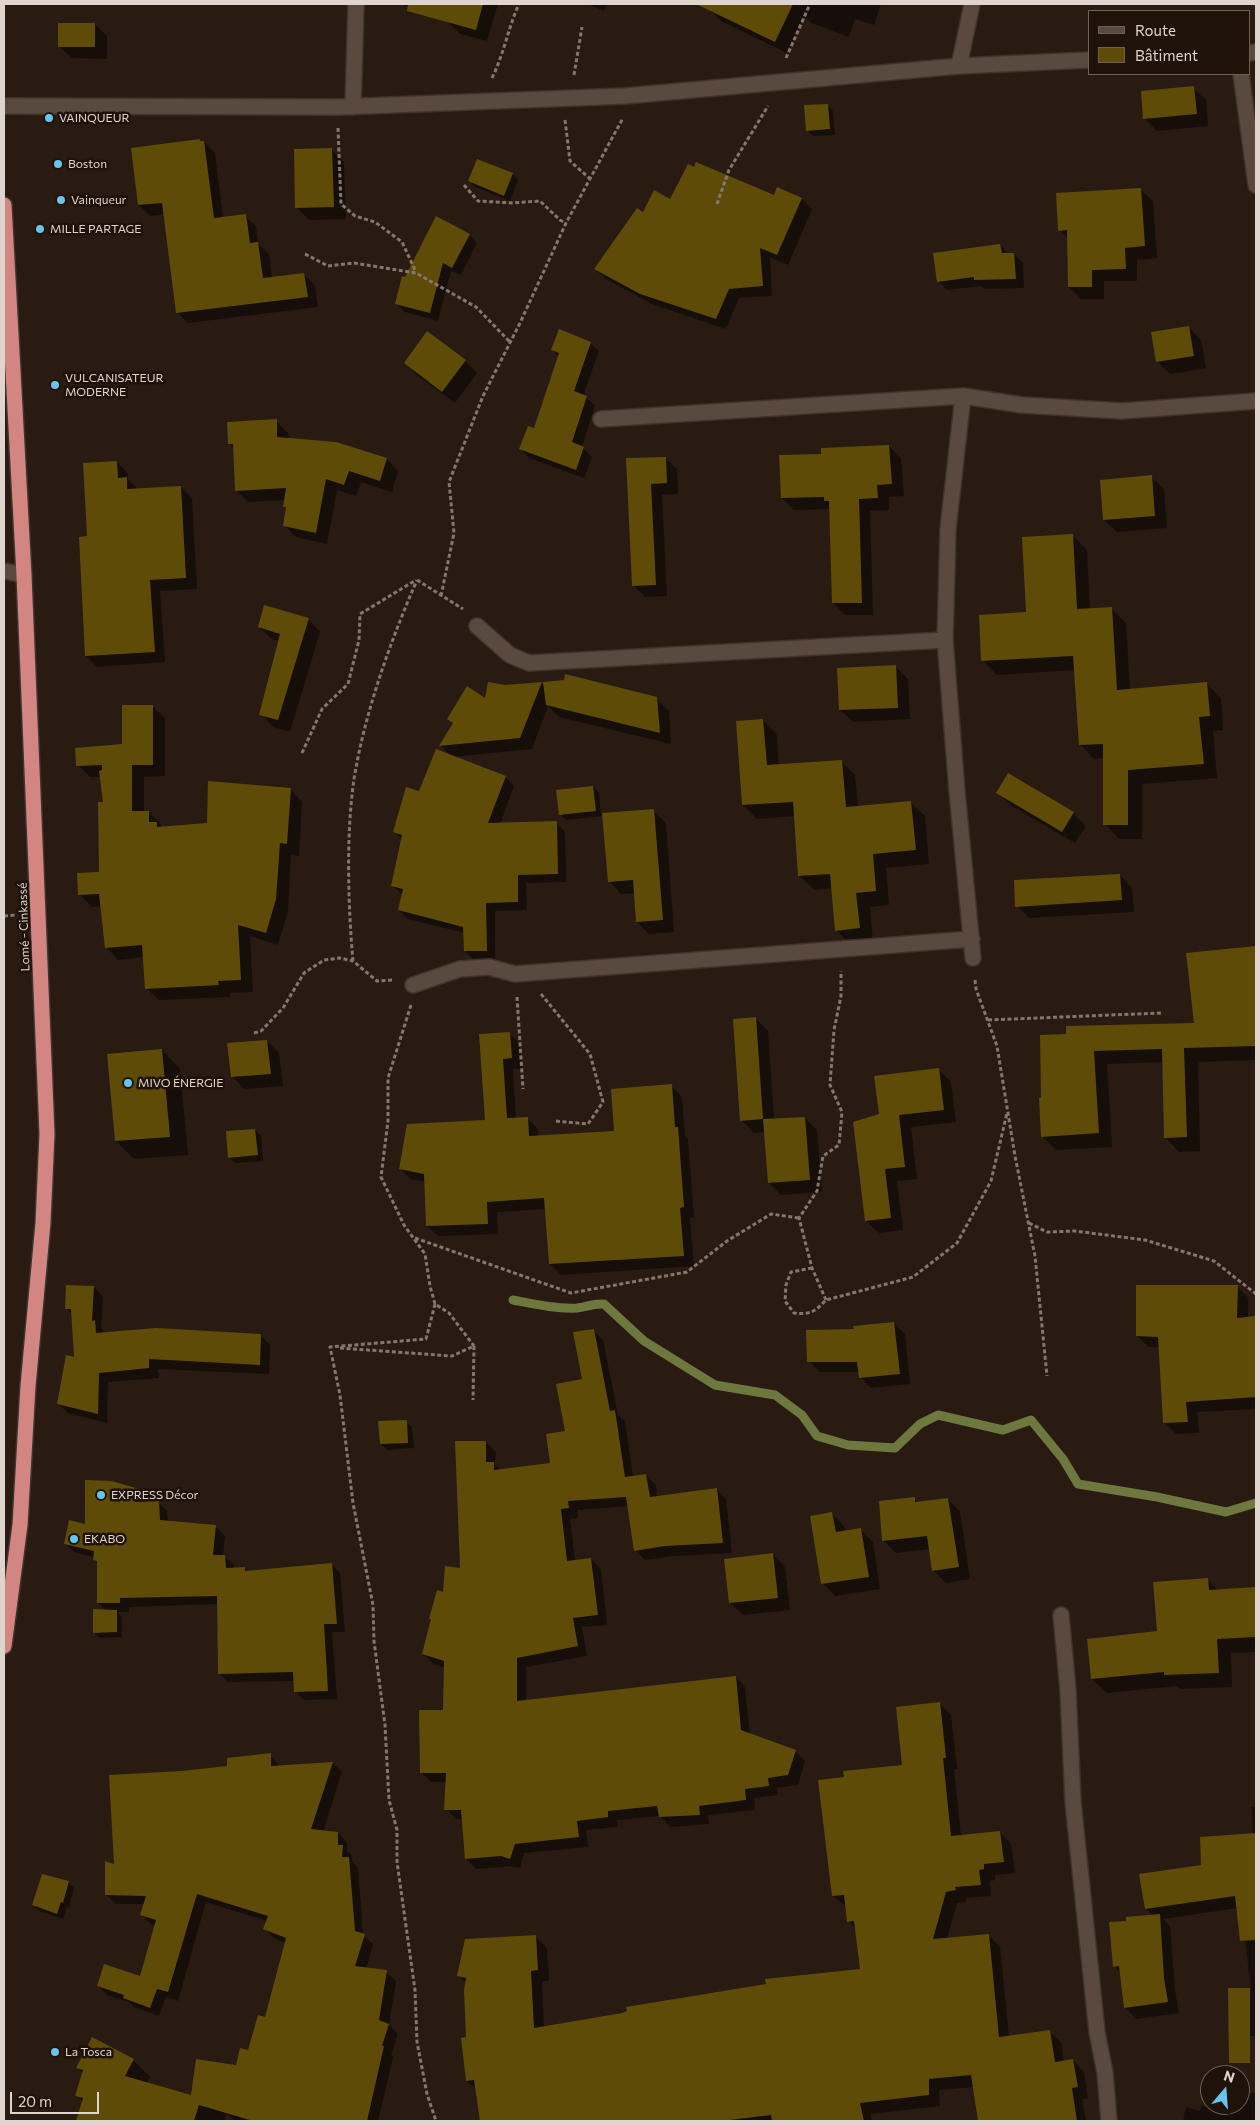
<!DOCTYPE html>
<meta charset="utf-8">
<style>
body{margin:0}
#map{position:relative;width:1260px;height:2125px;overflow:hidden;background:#291b11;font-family:Commissioner,sans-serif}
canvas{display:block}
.frame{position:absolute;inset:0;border:5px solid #dfd5ce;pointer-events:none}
.legend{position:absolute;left:1088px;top:10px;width:162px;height:65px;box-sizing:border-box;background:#1f1208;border:1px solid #6c6057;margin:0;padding:6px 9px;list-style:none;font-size:15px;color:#dfd5ce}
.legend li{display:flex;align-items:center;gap:10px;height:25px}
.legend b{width:25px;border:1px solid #6c6057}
.north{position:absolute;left:1200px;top:2065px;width:50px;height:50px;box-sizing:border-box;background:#1f1208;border:1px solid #6c6057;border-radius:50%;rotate:18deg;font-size:14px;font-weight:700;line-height:20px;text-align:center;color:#dfd5ce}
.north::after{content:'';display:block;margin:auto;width:18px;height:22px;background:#66c4ef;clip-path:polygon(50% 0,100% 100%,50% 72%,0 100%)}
.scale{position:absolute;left:10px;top:2092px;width:89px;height:22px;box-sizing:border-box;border:2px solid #dfd5ce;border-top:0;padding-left:6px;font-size:15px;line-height:18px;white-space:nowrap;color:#dfd5ce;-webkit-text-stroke:4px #1f1208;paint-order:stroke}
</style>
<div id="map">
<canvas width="1260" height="2125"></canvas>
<div class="frame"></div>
<ul class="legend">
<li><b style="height:6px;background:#59493e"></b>Route</li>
<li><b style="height:14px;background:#5e4b08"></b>Bâtiment</li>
</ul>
<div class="north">N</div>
<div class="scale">20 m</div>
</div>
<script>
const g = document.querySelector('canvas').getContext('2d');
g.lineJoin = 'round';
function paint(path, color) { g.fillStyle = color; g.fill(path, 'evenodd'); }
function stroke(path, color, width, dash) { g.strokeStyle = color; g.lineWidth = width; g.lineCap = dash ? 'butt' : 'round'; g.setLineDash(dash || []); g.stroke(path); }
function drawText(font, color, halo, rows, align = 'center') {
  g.font = font + ' Commissioner,sans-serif'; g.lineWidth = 5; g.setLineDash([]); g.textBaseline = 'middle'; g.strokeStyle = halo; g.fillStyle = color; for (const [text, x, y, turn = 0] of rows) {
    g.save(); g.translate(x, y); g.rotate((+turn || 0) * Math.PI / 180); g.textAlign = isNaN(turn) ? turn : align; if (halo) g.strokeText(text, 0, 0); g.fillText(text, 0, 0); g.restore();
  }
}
const shadow = new Path2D(`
 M405 4H444L407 7Z
 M453 4H498L487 41 460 34 448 22Z
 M588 4H607L604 11Z
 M711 4H881L874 25 855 19 849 37 811 23 804 16 787 53 721 21 709 9Z
 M95 24 107 36V59L72 58 59 46Z
 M1193 88 1206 100 1208 126 1157 131 1145 119 1142 92Z
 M827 105 833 111 835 135 813 136 807 130Z
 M199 140 204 142 215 153 223 218 245 216 256 226 258 244 269 254 272 278 304 275 315 285 318 307 188 323 177 312 165 214 150 216 139 205 132 149Z
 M332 150 344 162 346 219 309 220 296 207Z
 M512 174 518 180 510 201 475 187 469 181Z
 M1140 189 1153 201 1157 258 1137 260V281H1104V299H1081L1069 287 1068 239 1060 230Z
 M774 196 802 199 812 209 788 265 770 257 772 296 739 298 726 329 652 304 606 279 595 269 643 213 671 200Z
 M469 235 477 243 461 275 451 271 438 321 405 312 396 303 406 278Z
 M1000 245 1008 254H1014L1023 263 1024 288 985 289 981 286 947 290 938 281Z
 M1189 327 1201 340 1206 368 1170 374 1157 361Z
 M590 343 599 351 583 396 595 405 582 447 592 457 584 478 529 458 521 449 535 430 559 357 552 350Z
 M465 361 477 373 455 403 417 375 405 362Z
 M276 421 288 433 289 439 336 443 387 459 398 471 392 492 361 482 356 496 337 490 327 544 296 537 284 525 287 509 284 506 285 500 248 502 236 490 234 448 229 443Z
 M889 446 901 458 904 496 889 497V510L870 511 873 615H845L833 603 831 509 794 510 782 498 822 455Z
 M665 458 677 469 678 494 662 495 667 596 645 597 634 586 627 459Z
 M117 462 128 473V480L138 489 181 487 192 498 197 589 160 591 165 662 97 667 86 656 88 538Z
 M1151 477 1164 489 1167 528 1117 532 1104 520Z
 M1072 535 1087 550 1090 609 1111 608 1126 623 1130 690 1206 683 1221 698 1223 730 1213 731 1217 778 1142 784V839H1119L1105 824 1104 758 1094 759 1080 744 1075 670 997 675 983 661 1028 613Z
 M308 619 320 632 290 732 273 727 261 714 279 641 272 639 259 627Z
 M896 667 908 679 910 719 853 722 840 710Z
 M541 683 545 687 656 699 669 711 671 744 559 717 548 706 532 749 452 757 505 777 514 786 500 824 557 823 565 832 566 882 526 883 527 910 495 911V959L474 960 465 951V933L408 919 399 910 403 895 392 885 402 839 394 831 419 793 451 756 441 746 454 724 448 719 486 700 505 687Z
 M152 706 165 718V776L144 777V812H149L161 824V828L208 824 290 789 302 802 299 856 291 855 288 911 278 945 250 936 253 992 230 993V997L159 1000 146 988 144 957 118 960 106 947 102 906 92 907 80 895 100 873 105 804 101 777H90L78 765 124 745Z
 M763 720 777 735 779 766 841 761 855 775 858 807 910 802 925 816 929 864 886 868 889 905 870 907 873 942 850 944 836 930 832 888 814 890 800 876 795 816 757 819 743 805Z
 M1008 775 1073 813 1086 826 1075 843 1010 805 998 792Z
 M593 787 599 793 601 814 654 811 666 823 674 932 649 934 637 922 635 893 621 894 609 881 604 816 566 820 560 814Z
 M1120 875 1132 888 1134 912 1029 918 1017 906Z
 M1256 947V1060L1198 1062 1200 1151 1179 1152 1166 1138 1163 1062 1107 1064 1112 1147 1056 1150 1042 1136 1041 1036 1195 1024 1187 954Z
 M756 1019 768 1031 774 1120 805 1118 817 1130 822 1192 781 1195 769 1183 766 1132 754 1133 742 1121Z
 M510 1034 520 1044 522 1069H513L516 1119 527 1118 538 1129 539 1137 615 1132 671 1086 682 1097 685 1136 688 1139 694 1218H690L694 1266 561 1275 550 1264 546 1209 497 1212 498 1234 438 1236 427 1226 426 1182 411 1179 400 1169 486 1121Z
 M267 1041 279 1053 283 1086 244 1089 232 1076Z
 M162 1050 180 1069 188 1155 134 1159 116 1141Z
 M939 1070 951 1082 956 1122 911 1127 917 1179 897 1181 903 1230 879 1233 866 1221 855 1121 881 1119Z
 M255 1130 261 1136 263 1161 235 1163 229 1157Z
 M1237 1286 1248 1298V1318L1256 1317V1409L1197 1412 1199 1433 1176 1434 1165 1423 1160 1347H1149L1137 1336Z
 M94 1287 103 1297 101 1328 105 1334 260 1335 270 1345 269 1374 158 1369 159 1378 108 1382 107 1423 68 1413 58 1404 75 1358 73 1315 66 1308Z
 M894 1323 905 1334 910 1384 871 1388 860 1377 859 1372H820L809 1361 855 1330Z
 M593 1330 603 1340 618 1415 625 1421 633 1477 646 1475 656 1485 657 1497 716 1489 726 1499 732 1553 675 1556 645 1560 635 1550 628 1506 577 1510 578 1518 570 1519 575 1561 591 1559 601 1569 607 1625 582 1627 587 1656 526 1667V1701L736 1677 745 1687 750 1735 795 1751 805 1761 798 1785 777 1788 778 1795 754 1798 755 1810 708 1815 709 1824 670 1827 660 1816 617 1820 618 1827 586 1830 588 1847 524 1853 520 1868 512 1866 476 1869 466 1859 463 1819H456L446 1809 447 1782H431L421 1772 445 1712V1668L433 1664 424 1654 432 1621 430 1618 461 1569 486 1442 496 1452 495 1465 501 1470 551 1465 567 1432 583 1380Z
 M406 1421 412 1427 414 1448 387 1450 381 1444Z
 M138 1490 147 1499 146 1502H158L167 1511 168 1522 216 1527 225 1536 223 1556 234 1565V1569L245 1568 248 1572 331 1564 340 1573 345 1632H332L337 1699 304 1700 295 1691V1681L228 1682 219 1673 218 1604 129 1607V1612H117L122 1617V1637L100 1638 94 1632 106 1611 98 1603V1564L94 1560V1557L74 1552 65 1543 86 1525Z
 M914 1499 919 1503 948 1499 960 1512 970 1579 946 1583 933 1570 930 1549 896 1553 883 1540Z
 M832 1514 844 1526 845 1532 861 1530 873 1542 880 1589 835 1596 823 1583Z
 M773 1554 785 1567 790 1610 743 1615 730 1603Z
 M1207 1580 1218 1590 1256 1588V1652L1231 1653 1232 1687 1180 1689 1177 1686 1107 1693 1092 1679 1158 1633Z
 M940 1704 951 1715 957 1769H954L961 1837 1000 1832 1011 1844 1015 1873 995 1875V1880L990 1881 991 1896 966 1898V1902L957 1903 947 1939 989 1935 1000 1947 1009 2037 1049 2031 1061 2042 1064 2062 1073 2060 1084 2072 1088 2098 1082 2099 1086 2121H979L974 2087 939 2090 940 2106 870 2114 872 2121H481L477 2090 467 2081 466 1983 458 1975 536 1937 547 1948 549 1981H542L544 2027 861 1970 856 1929 848 1921 847 1907 833 1896 845 1778 904 1766Z
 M270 1755 280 1767 333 1763 342 1772 323 1832 338 1833 347 1842V1851L352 1856V1861L358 1868 363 1935 373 1944 366 1969 386 1972 396 1981 389 2025 398 2034 391 2055 393 2057 378 2121H235L227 2114 224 2121H77L83 2102 77 2095 83 2073 77 2067 133 2060 150 2077 146 2083 192 2097 237 2066 249 2051 266 2019 286 1943 274 1938 265 1929 267 1921 206 1902 178 2001 166 1997 159 2016 134 2007 129 2002 107 1995 98 1986 141 1978 156 1926 151 1924 142 1915 145 1904H116L106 1895 116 1866 182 1772 229 1767Z
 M1251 1807H1256V2050L1255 2036H1241L1229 1989H1251L1245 1939 1238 1908 1163 1919 1170 1926 1175 1990 1179 2013 1136 2019 1126 2008 1121 1973 1114 1966 1128 1922 1153 1916 1146 1908 1203 1866 1253 1835Z
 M68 1882 74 1888 69 1908 67 1907 63 1919 39 1911 33 1905Z
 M1240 2093H1256V2121H1183L1186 2107 1200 2111 1201 2106 1225 2110V2105H1240Z`);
const stream = new Path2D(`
 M513 1300C534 1304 555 1309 577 1308 586 1307 594 1303 604 1304L644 1341 715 1385 775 1395 802 1415 817 1436 848 1445 895 1448 920 1424 938 1415 1003 1430 1031 1420 1063 1459 1078 1484 1157 1497 1226 1512 1256 1503`);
const building = new Path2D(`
 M408 4H483L476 30 407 11Z
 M696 4H793L775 42Z
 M58 23H95V47H58Z
 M1194 86 1197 114 1143 119 1141 91Z
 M828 104 830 129 806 131 804 105Z
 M200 139V141H204L214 218 246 214 250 243 258 242 263 278 304 273 308 297 176 313 162 203 138 205 131 148Z
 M332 148 334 207 295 208 294 149Z
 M477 159 513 173 504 196 468 181Z
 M696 162 774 195 777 187 802 198 777 255 760 248 763 286 729 289 716 319 640 294 594 269 637 208 643 212 654 190 670 199 688 164 694 167Z
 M1141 188 1145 246 1125 248 1126 269 1092 270V287H1068L1067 230 1058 231 1056 193Z
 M436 216 470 234 452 268 443 263 430 313 395 304 402 276 405 277Z
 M1000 244 1002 253H1014L1016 279 974 280V277L937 282 933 253Z
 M1189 326 1194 356 1156 362 1151 332Z
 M559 329 591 342 574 391 587 396 572 442 584 447 576 470 519 449 528 426 534 428 559 353 551 350Z
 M427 331 466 360 442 392 404 363Z
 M277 419V437L336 442 387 458 380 481 349 471 344 485 326 479 316 533 283 526 286 507H283L286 488 235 491 233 444H228L227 422Z
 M889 445 892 484 877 485 878 498 859 499 862 603H832L829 501H824V497L781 498 779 455 821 454V448Z
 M666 457 667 483 651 484 656 585 632 586 626 458Z
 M117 461 118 478 127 477V489L181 486 186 578 150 580 155 652 85 656 79 537 87 536 83 463Z
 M1152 475 1155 516 1103 520 1100 480Z
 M1073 534 1077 609 1112 607 1117 690 1207 682 1210 716 1199 717 1204 764 1128 770V825H1103V744L1079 745 1073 656 981 661 979 615 1026 612 1022 537Z
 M264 605 309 618 278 720 259 715 280 634 258 627Z
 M896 665 898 708 839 710 837 668Z
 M565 674 657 697 660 733 546 705 543 682 564 680Z
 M488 682 505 685 542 682 520 738 439 746 453 723 447 719 467 686 485 698Z
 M122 705H153V765H132V811H149V822H157V827L207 823 208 781 291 788 287 844 280 843 276 899 266 933 238 925 241 980 218 981 219 985 145 989 142 945 105 948 99 894 78 895 77 873 99 872 98 802H103L99 771 102 770V765L76 766 75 748 122 744Z
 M763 719 767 765 842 760 846 807 911 801 916 850 873 854 876 891 856 893 860 928 835 931 830 874 798 876 793 802 742 805 736 721Z
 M436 749 506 776 488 823 557 821 558 874 518 875V902L486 903 487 951H464L463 927 398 910 403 889 391 886 402 835 393 832 406 787 419 791Z
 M1008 773 1074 812 1062 832 996 793Z
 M593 786 596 811 559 815 556 790Z
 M654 809 663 920 636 922 633 880 608 882 602 813Z
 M1120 874 1122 900 1015 907 1014 880Z
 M1256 946V1046L1184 1048 1187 1137 1164 1138 1162 1049 1094 1051 1099 1133 1041 1137 1039 1098H1041L1040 1035 1066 1034V1026L1194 1023 1186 953Z
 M756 1017 763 1119 740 1121 733 1019Z
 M510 1032 512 1058 503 1059 507 1118 528 1117 529 1136 614 1131 611 1089 672 1084 675 1127H678L684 1207 680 1208 684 1256 549 1264 544 1198 487 1202 488 1224 426 1226 424 1174 399 1169 407 1124 485 1120 479 1034Z
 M267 1040 271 1074 231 1077 227 1043Z
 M162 1049 170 1137 115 1141 107 1054Z
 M939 1068 944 1110 899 1115 905 1167 885 1169 891 1218 865 1221 853 1122 879 1114 874 1076Z
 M805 1117 810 1180 768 1183 763 1119Z
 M255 1129 258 1155 228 1158 226 1131Z
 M66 1285 94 1286 92 1321 95 1320 96 1333 156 1328 261 1334 260 1365 149 1359V1368L99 1373 98 1414 57 1404 66 1355 74 1357 71 1309H65Z
 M1136 1285H1238L1237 1318 1256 1316V1397L1186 1402 1188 1422 1163 1423 1158 1337 1136 1336Z
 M894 1322 900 1374 859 1378 857 1362H807L806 1330 854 1329 853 1326Z
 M594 1329 610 1411 615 1410 625 1477 646 1474 650 1497 717 1488 723 1543 665 1546 634 1551 626 1497 568 1501 569 1508 561 1509 567 1561 591 1558 598 1615 573 1618 578 1646 517 1658V1701L736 1676 741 1730 796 1750 788 1775 768 1778 769 1786 745 1789 746 1800 699 1806 700 1815 659 1817 657 1806 608 1811V1817L577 1821 579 1837 515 1844 510 1859 501 1856 465 1859 461 1810H444L446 1773H420L419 1710H443L444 1661 422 1654 431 1619H429L437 1590 443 1592 445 1566 460 1568 455 1441H486V1462H494V1470L550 1463 546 1434 565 1431 556 1384 582 1379 573 1332Z
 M407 1420 408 1443 380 1444 378 1421Z
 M85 1480 112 1481 139 1489 135 1502 159 1501 160 1520 216 1525 213 1555H225L226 1568 245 1567V1571L332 1563 337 1624H324L328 1691 294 1692 293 1672 218 1674 217 1596 120 1598V1603H97V1561L93 1560 94 1551 64 1544 69 1520 85 1524Z
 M915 1497V1502L948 1498 959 1567 932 1571 927 1536 882 1541 879 1501Z
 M832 1512 836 1532 861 1528 869 1577 821 1584 810 1516Z
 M773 1553 778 1598 729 1603 724 1559Z
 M1208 1578 1209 1590 1256 1587V1637L1217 1639 1219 1673 1164 1675V1672L1091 1679 1087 1639 1157 1631 1153 1582Z
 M93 1609 117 1610V1632L93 1633Z
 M940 1702 946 1758H943L951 1836 1000 1831 1004 1862 984 1864V1869L979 1870 981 1885 955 1887 956 1890 946 1892 933 1939 989 1934 999 2037 1050 2030 1055 2062 1073 2059 1078 2087 1072 2088 1077 2121H978L971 2075 929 2079V2095L860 2103 864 2121H772L771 2115 722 2121H480L474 2080 466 2081 461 2038 466 2037 464 1990 466 1978 457 1976 465 1939 536 1935 538 1970 531 1971 534 2028 622 2013 627 2011 626 2007 766 1984 765 1979 860 1969 854 1921 847 1922 844 1895 832 1896 818 1780 844 1777 843 1771 902 1765 896 1707Z
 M271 1753V1766L333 1762 311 1829 338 1832V1845H343L342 1857H349L355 1931 365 1934 355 1966 387 1970 379 2020 389 2024 382 2046H384L367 2121H253L199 2105 194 2121H76L83 2098 75 2096 83 2070 76 2068 92 2037 134 2059 125 2076 191 2095 196 2059 236 2065 240 2048 248 2050 258 2015 265 2017 286 1938 263 1929 268 1916 197 1894 168 1992 157 1989 150 2008 123 1998 124 1995 97 1986 104 1964 140 1976 156 1920 140 1915 146 1896 105 1895V1861L114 1864 109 1775 182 1771 227 1766V1758Z
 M1256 1833V1940L1240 1941 1235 1896 1145 1909 1139 1874 1201 1865 1200 1837Z
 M42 1874 69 1881 63 1903 61 1902 57 1914 32 1905Z
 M1160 1914 1164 1978 1168 2002 1124 2008 1119 1966 1113 1967 1109 1922 1126 1921V1917Z
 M1228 1988H1250V2063H1229Z`);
const path = new Path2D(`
 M786 58 810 4
 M574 75 582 27
 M492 78C504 54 508 28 519 4
 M565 120 570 161 589 178
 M338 128 341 204 355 216 375 222 402 242 416 272
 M464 185 478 201 513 203 540 201 560 220 566 223
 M717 204 729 170 768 106
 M305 254 328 266 354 263 416 273 476 307 510 342
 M417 580 463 609
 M441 596 454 533 449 482 483 396 520 323 566 223 623 118
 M302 753 322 709 348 684 359 640 360 614 416 580
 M4 916 16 915
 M353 961C348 906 346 834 354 779 365 712 390 642 417 580
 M975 980 976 989 997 1046 1015 1156 1035 1256 1047 1376
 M541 994 590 1054 603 1102 588 1124 555 1121
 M517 997 523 1089
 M411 1005 388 1078V1121L381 1177 404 1225 425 1254 430 1286 435 1304 449 1313 474 1346
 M988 1020 1161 1013
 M254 1033 261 1031 283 1008 304 973 324 960 340 958 353 961 377 981 392 980
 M1029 1223 1047 1232 1075 1231 1145 1240 1214 1261 1256 1294
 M415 1238 571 1293 687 1272 727 1241 771 1214 799 1218
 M812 1268 791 1272 786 1285 785 1301 794 1313C810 1315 816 1311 826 1300L913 1277 957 1243 991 1181 1007 1113
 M826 1300 812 1268 799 1218 817 1191 823 1156 839 1145 842 1112 830 1085 834 1030 841 996V971
 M435 1304 426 1339 330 1347 340 1395 353 1503 373 1605 374 1641 385 1725 389 1800 397 1830V1862L415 1990 417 2042 427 2094 436 2121
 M340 1348 452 1356 474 1346 473 1400`);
const minor = new Path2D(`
 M1249 53 1256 52
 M959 66 972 4
 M1241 74 1256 185
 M4 106 339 107 625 96 959 66 1089 60
 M353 107 356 4
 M963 396 948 529 945 640 957 791 973 958
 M601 419 963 396 1022 405 1122 411 1256 401
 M4 571 24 575
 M477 626 510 655 529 663 945 640
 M413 985 460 969 489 967 515 974 972 939
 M1061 1615 1068 1690 1073 1802 1097 2032 1105 2073 1109 2121`);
const highway = new Path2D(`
 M4 205 24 575 47 1134 43 1223 28 1386 20 1525 4 1646`);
const markers = [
 [49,118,5,"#66c4ef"],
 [58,164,5,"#66c4ef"],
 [61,200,5,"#66c4ef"],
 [40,229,5,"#66c4ef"],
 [55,385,5,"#66c4ef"],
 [128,1083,5,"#66c4ef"],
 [101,1495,5,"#66c4ef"],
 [74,1539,5,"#66c4ef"],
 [55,2052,5,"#66c4ef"]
];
const poiNames = [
 ["VAINQUEUR",59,118],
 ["Boston",68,164],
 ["Vainqueur",71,200],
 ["MILLE PARTAGE",50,229],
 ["VULCANISATEUR",65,378],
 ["MODERNE",65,392],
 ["MIVO ÉNERGIE",138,1083],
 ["EXPRESS Décor",111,1495],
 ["EKABO",84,1539],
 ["La Tosca",65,2052]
];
const streetNames = [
 ["Lomé - Cinkassé",24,927,-92]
];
paint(shadow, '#0007');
stroke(stream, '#6c783e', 9);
paint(building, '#5e4b08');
stroke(minor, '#3e342e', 18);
stroke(highway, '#3e342e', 18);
stroke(path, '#83776e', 3, [4, 2.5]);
stroke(minor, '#59493e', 15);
stroke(highway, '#d38582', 15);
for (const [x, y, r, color] of markers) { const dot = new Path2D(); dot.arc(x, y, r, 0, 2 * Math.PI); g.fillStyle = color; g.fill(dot); stroke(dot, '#1f1208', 2); }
drawText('12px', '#dfd5ce', '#1f1208', poiNames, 'left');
drawText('12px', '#dfd5ce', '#1f1208', streetNames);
</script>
